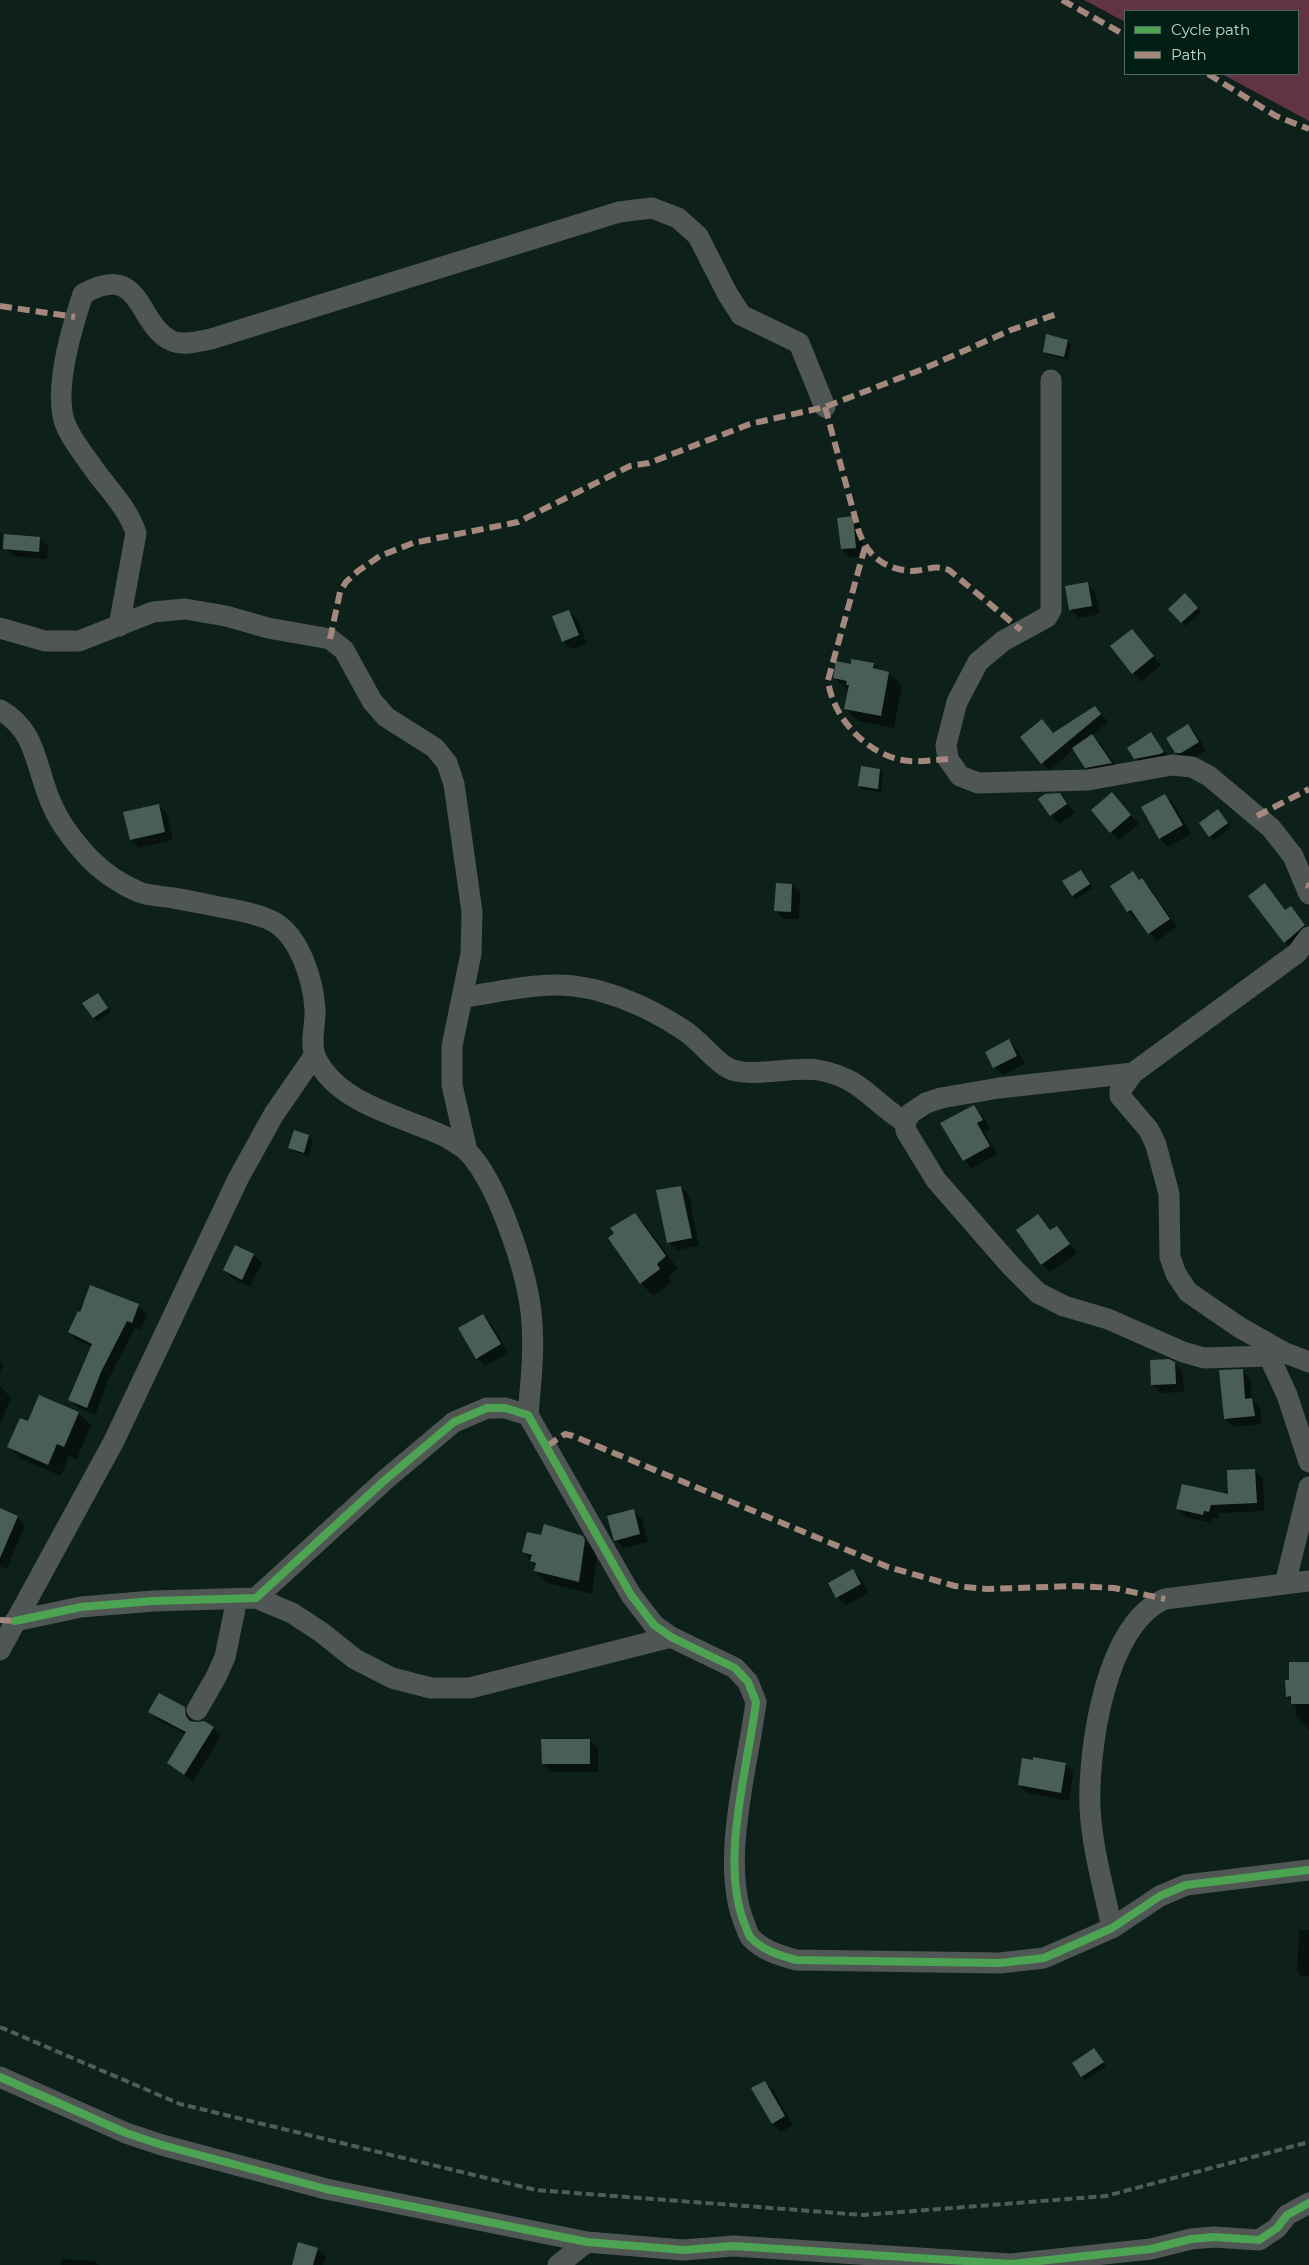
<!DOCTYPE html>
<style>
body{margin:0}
#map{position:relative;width:1309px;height:2265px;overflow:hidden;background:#0e201a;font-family:Montserrat,sans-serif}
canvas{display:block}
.legend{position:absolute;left:1124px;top:10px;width:175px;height:65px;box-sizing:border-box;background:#001e13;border:1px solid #4f685e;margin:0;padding:6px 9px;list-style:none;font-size:15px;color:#c6d7cf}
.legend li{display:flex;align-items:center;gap:10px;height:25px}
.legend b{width:25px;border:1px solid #4f685e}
</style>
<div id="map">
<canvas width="1309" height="2265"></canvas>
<ul class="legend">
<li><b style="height:6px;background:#4ca352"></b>Cycle path</li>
<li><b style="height:6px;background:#a5887d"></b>Path</li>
</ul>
</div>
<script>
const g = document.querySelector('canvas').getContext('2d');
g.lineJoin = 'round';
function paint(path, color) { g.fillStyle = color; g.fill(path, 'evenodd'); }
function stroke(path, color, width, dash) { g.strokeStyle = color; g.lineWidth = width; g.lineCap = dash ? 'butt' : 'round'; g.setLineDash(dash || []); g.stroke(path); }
const forest = new Path2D(`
 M1084 0H1309V121L1222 74H1298V11H1125V22Z`);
const shadow = new Path2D(`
 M1067 341 1071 345 1068 360 1048 355 1044 351Z
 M852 517 861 526 864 556 850 557 842 549Z
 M0 533 2 535 1 550H0Z
 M39 538 48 546 47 559 13 556 5 548Z
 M1087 584 1095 592 1100 614 1079 618 1071 610Z
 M1185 595 1201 612 1186 626 1170 609Z
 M569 611 577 619 587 644 572 649 563 641Z
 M1132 630 1161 665 1141 682 1133 673Z
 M873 664 880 671 889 673 902 685 894 728 858 721 846 709 849 691 834 678 852 666Z
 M1095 707 1108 722 1092 735 1100 743 1119 771 1095 775 1074 749 1050 770 1042 763V721L1054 734Z
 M1188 726 1196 734 1206 750 1189 761H1185L1176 752Z
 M1151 734 1171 760 1144 767 1135 758Z
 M880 770 883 774 881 792 863 790 860 786Z
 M1112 794 1139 824 1119 840 1111 832Z
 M1059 795 1075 813 1059 824 1051 815Z
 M1165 795 1173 803 1191 834 1168 847 1160 838 1143 808Z
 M158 805 167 814 173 840 139 848 131 840Z
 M1222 814 1231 827 1214 840 1210 836Z
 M1081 871 1093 888 1076 899 1073 895Z
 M1133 873 1150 888 1177 927 1157 941 1138 918 1136 920 1128 912Z
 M792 885 800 893 799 919H784L776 911Z
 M1265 885 1286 911 1291 908 1309 930 1291 949 1285 942Z
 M98 994 111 1012 97 1021 94 1017Z
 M1009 1041 1017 1049 1025 1064 1003 1075 994 1067Z
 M974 1107 982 1115 990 1129 984 1132 997 1154 972 1168 964 1160Z
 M295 1132 309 1136 313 1140 308 1156 293 1151 290 1148Z
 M681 1187 689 1195 699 1246 676 1250 668 1242Z
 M634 1215 647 1227 678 1269 668 1277 672 1282 653 1296 641 1283 610 1239Z
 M1038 1215 1052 1231 1057 1228 1077 1253 1050 1272 1042 1264Z
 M253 1255 262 1263 250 1287 232 1278 224 1270Z
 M91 1286 139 1306 147 1314 141 1330 135 1328 108 1380 95 1415 78 1408 70 1399 92 1347 77 1340 69 1331Z
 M483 1315 491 1324 508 1353 485 1366 477 1358Z
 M0 1362 3 1365 0 1373Z
 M1174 1363 1182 1371 1184 1392 1161 1393 1153 1385Z
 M1220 1371H1242L1250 1379 1252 1399 1260 1408 1262 1424 1234 1427 1225 1419Z
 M0 1386 11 1398 0 1424Z
 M78 1413 91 1425 77 1459 69 1456 61 1476 21 1459 9 1447 29 1423Z
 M1254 1470 1263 1478 1264 1511 1219 1513 1217 1519 1212 1518 1211 1523 1186 1517 1177 1509 1229 1496Z
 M0 1509 17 1517 25 1525 7 1569 0 1566Z
 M633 1511 642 1519 648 1542 624 1548 616 1540Z
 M542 1537H582L595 1550 597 1554 592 1594 548 1583 535 1571 536 1566 523 1552Z
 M852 1571 861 1579 868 1593 846 1605 837 1597Z
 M1309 1663V1730L1296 1717V1707L1287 1696 1291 1681Z
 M184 1708 193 1717 194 1723 213 1728 221 1736 193 1782 168 1763 186 1735 158 1720 150 1712Z
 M589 1740 598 1748V1772H551L543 1764Z
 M1065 1764 1073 1772 1069 1801 1027 1793 1019 1785Z
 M1299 1930H1309V1976H1301L1297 1972Z
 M1094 2050 1106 2066 1085 2080 1082 2076Z
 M764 2082 773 2090 793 2125 781 2132 773 2124 753 2089Z
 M317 2249 326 2257 323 2265H293Z
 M61 2259 95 2261 99 2265H61Z`);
const building = new Path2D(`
 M1046 334 1068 340 1064 357 1043 352Z
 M853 516 856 548 841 549 837 518Z
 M4 534 40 537 39 552 3 549Z
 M1088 582 1092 606 1069 610 1065 586Z
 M1185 593 1198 608 1181 623 1168 609Z
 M569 610 579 635 562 642 552 616Z
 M1132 629 1154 656 1132 674 1110 646Z
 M851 659 874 663 873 668 889 672 881 716 844 709 849 685H846L847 681 833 678 836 661 851 664Z
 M1095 706 1101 714 1041 764 1020 737 1042 719 1053 733Z
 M1188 724 1199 742 1181 753H1175L1166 738Z
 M1151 732 1164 752 1160 754 1134 759 1127 748Z
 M1092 734 1112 763 1085 768 1072 748Z
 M861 766 880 769 878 789 858 786Z
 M1112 792 1131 815 1110 833 1091 810Z
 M1060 793 1067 804 1050 816 1038 799 1045 794Z
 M1165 794 1183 825 1159 839 1141 807Z
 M159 804 165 832 130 840 123 812Z
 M1218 809 1228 823 1209 837 1199 823Z
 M1081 870 1090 884 1072 896 1062 881Z
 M1133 871 1139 880 1142 878 1170 919 1148 934 1131 910 1127 912 1110 886Z
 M776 883 792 884 791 912 774 911Z
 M1265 883 1285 910 1291 906 1305 925 1284 943 1248 896Z
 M98 993 108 1008 93 1018 82 1003Z
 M1009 1039 1017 1056 993 1068 985 1052Z
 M974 1105 983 1120 977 1123 990 1146 963 1161 940 1123Z
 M294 1130 309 1135 304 1153 288 1148Z
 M681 1186 692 1238 667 1243 656 1190Z
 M635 1213 666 1256 657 1264 660 1269 640 1284 608 1238 614 1233 610 1228Z
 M1038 1214 1050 1230 1057 1226 1070 1244 1041 1265 1016 1230Z
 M235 1245 254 1254 242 1280 223 1270Z
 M90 1285 139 1304 132 1323 127 1321 101 1372 87 1408 68 1400 92 1344 68 1332 78 1311 80 1312Z
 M483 1314 501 1344 476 1359 458 1328Z
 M1169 1359 1175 1362 1176 1384 1151 1385 1150 1360Z
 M1243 1369 1245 1399 1252 1398 1255 1416 1224 1419 1219 1370Z
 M39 1395 79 1412 64 1447 57 1444 48 1465 7 1447 20 1418 28 1421Z
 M1255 1469 1257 1503 1211 1505 1209 1512 1204 1511 1203 1515 1176 1509 1182 1484 1228 1494 1227 1470Z
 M0 1508 18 1516 0 1558Z
 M634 1509 640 1534 614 1541 607 1516Z
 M544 1524 583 1536 585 1540 579 1582 534 1571 536 1563 530 1561 532 1555 522 1552 527 1532 541 1535Z
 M853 1569 861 1584 836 1598 828 1583Z
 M1289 1662H1309V1704H1291V1696L1286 1697 1285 1680H1289Z
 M159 1693 185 1707 186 1716 190 1721 197 1722 204 1721 214 1727 184 1775 167 1763 186 1732 148 1712Z
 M541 1739H590V1764H542Z
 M1033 1757 1066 1763 1061 1793 1018 1785 1022 1758 1033 1760Z
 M1094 2048 1104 2062 1081 2077 1072 2063Z
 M765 2081 785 2116 772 2124 751 2088Z
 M298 2242 318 2248 313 2265H292Z`);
const minor = new Path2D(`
 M1051 380V610L1047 617 1003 641 978 662 957 702 946 745 948 759 960 776 978 783 1088 780 1172 765 1192 767 1209 776 1271 828 1293 856 1309 894
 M119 626 136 533C129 511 113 494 99 476 88 460 75 445 67 428 51 396 72 327 83 294 143 260 136 325 172 341 183 346 200 341 211 339L619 212 652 208 678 218 698 236 727 293 741 315 799 343 825 407
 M0 628 45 641H79L153 612 185 609 226 616 268 628 330 639 344 650 372 701 386 717 435 748 447 763 454 784 472 912 471 954 452 1046V1085L467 1151
 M0 710C39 732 35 770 53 807 61 825 76 844 90 859 103 872 122 885 139 892 149 896 162 896 173 898 193 901 212 906 231 909 245 912 262 915 274 922 300 937 313 980 315 1009 316 1023 309 1044 316 1058 338 1104 401 1116 444 1136 451 1140 462 1146 468 1152 498 1184 526 1269 531 1312 535 1346 531 1381 528 1415
 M1309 937 1297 953 1133 1073 1120 1091V1096L1149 1130 1156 1145 1169 1194 1170 1257 1176 1274 1188 1292 1239 1327 1283 1352 1309 1362
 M464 997C494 993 525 985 554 985 598 984 647 1006 682 1029 699 1039 714 1061 728 1068 748 1079 794 1066 818 1070 862 1078 871 1101 905 1122
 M1133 1073 999 1088 941 1098 926 1103 911 1113 905 1122 906 1131 936 1180 1011 1266 1038 1293 1064 1306 1108 1319 1183 1352 1204 1358 1269 1356 1283 1352
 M1269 1356 1287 1395 1309 1462
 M1285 1584 1309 1487
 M256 1598 292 1613 321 1632 355 1659 392 1678 431 1688H470L671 1637
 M15 1621 81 1607 153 1601 256 1598 385 1480 454 1422 487 1408H505L528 1415 631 1595 654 1625 671 1637 735 1668 748 1682 756 1702C748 1767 719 1863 745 1925 747 1929 748 1935 751 1938 764 1951 779 1955 796 1960L1000 1963 1044 1958 1112 1928 1160 1896 1186 1885 1309 1870
 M0 1650 114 1441 238 1179 274 1114 314 1056
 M197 1710 216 1677 225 1657 237 1599
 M1112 1928C1104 1889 1092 1848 1090 1808 1088 1750 1105 1624 1165 1599L1309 1581
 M0 2077 126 2133 162 2145 326 2189 587 2242 683 2250 734 2246 1011 2264 1151 2249 1191 2239 1214 2237 1259 2240 1277 2228 1287 2215 1309 2203
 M558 2265 587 2242`);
const rail = new Path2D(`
 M0 2027 180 2104 536 2190 863 2215 1106 2196 1309 2142`);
const quiet = new Path2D(`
 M1062 0 1125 35
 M1208 74 1276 116 1309 129
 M0 306 75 317
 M825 407 859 532C868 556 884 569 911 571 927 571 932 564 949 570L1021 630
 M865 547 828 680C832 716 865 753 902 760 916 763 934 760 948 759
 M330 639 340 592 346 582 358 571 380 556 413 543 518 522 630 466 649 463 750 424 825 407 923 369 1011 330 1057 314
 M1257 816 1309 789
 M1306 885 1309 886
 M547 1446 565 1434 573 1436 888 1567 955 1586 987 1589 1076 1586 1114 1588 1165 1599
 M0 1620 15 1621`);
const cycleway = new Path2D(`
 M15 1621 81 1607 153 1601 256 1598 385 1480 454 1422 487 1408H505L528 1415 631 1595 654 1625 671 1637 735 1668 748 1682 756 1702C748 1767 719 1863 745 1925 747 1929 748 1935 751 1938 764 1951 779 1955 796 1960L1000 1963 1044 1958 1112 1928 1160 1896 1186 1885 1309 1870
 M0 2077 126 2133 162 2145 326 2189 587 2242 683 2250 734 2246 1011 2264 1151 2249 1191 2239 1214 2237 1259 2240 1277 2228 1287 2215 1309 2203`);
paint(forest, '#613343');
paint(shadow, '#0007');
paint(building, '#495f56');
stroke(minor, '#4f5653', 21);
stroke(rail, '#525c57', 4, [8, 4]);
stroke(quiet, '#a5887d', 6, [12, 6]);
stroke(cycleway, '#4ca352', 8);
</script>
